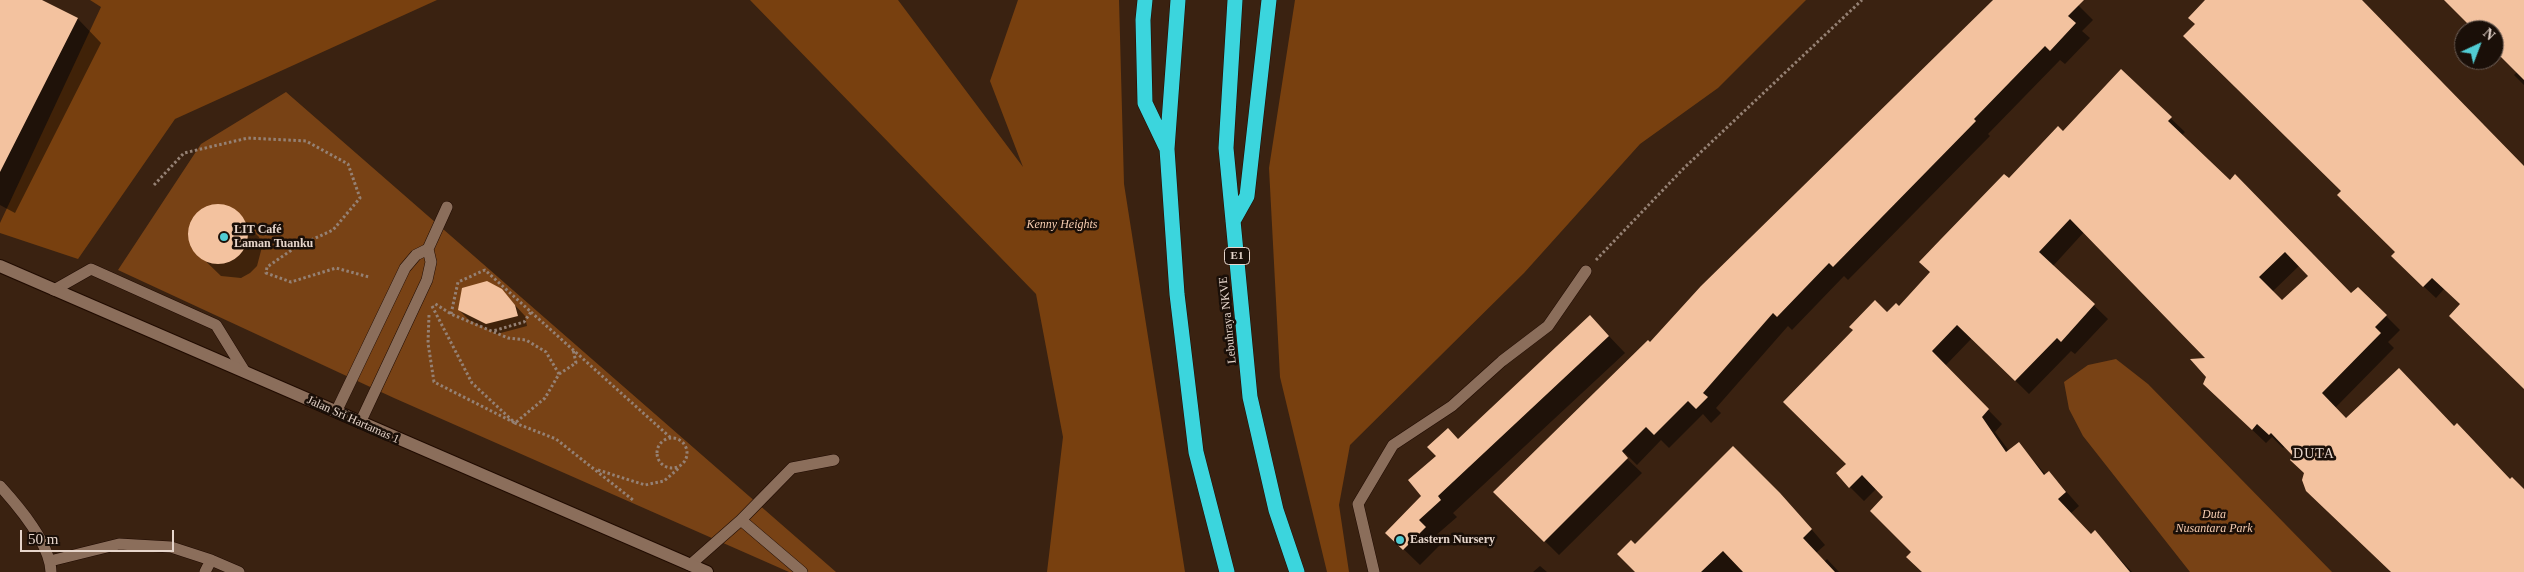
<!DOCTYPE html>
<meta charset="utf-8">
<style>
body{margin:0}
#map{position:relative;width:2524px;height:572px;overflow:hidden;background:#3a2211;font-family:"Times New Roman",serif}
canvas{display:block}
.north{position:absolute;left:2454px;top:20px;width:50px;height:50px;box-sizing:border-box;background:#1a0f08;border:1px solid #6c5e56;border-radius:50%;rotate:43deg;font-size:14px;font-weight:700;line-height:20px;text-align:center;color:#e6d5cb}
.north::after{content:'';display:block;margin:auto;width:18px;height:22px;background:#51ccd3;clip-path:polygon(50% 0,100% 100%,50% 72%,0 100%)}
.scale{position:absolute;left:20px;top:530px;width:154px;height:22px;box-sizing:border-box;border:2px solid #e6d5cb;border-top:0;padding-left:6px;font-size:15px;line-height:18px;white-space:nowrap;color:#e6d5cb;-webkit-text-stroke:4px #1a0f08;paint-order:stroke}
</style>
<div id="map">
<canvas width="2524" height="572"></canvas>
<div class="north">N</div>
<div class="scale">50 m</div>
</div>
<script>
const g = document.querySelector('canvas').getContext('2d');
g.lineJoin = 'round';
function paint(path, color) { g.fillStyle = color; g.fill(path, 'evenodd'); }
function stroke(path, color, width, dash) { g.strokeStyle = color; g.lineWidth = width; g.lineCap = dash ? 'butt' : 'round'; g.setLineDash(dash || []); g.stroke(path); }
function drawText(font, color, halo, rows, align = 'center') {
  g.font = font + ' "Times New Roman",serif'; g.lineWidth = 5; g.setLineDash([]); g.textBaseline = 'middle'; g.strokeStyle = halo; g.fillStyle = color; for (const [text, x, y, turn = 0] of rows) {
    g.save(); g.translate(x, y); g.rotate((+turn || 0) * Math.PI / 180); g.textAlign = isNaN(turn) ? turn : align; if (halo) g.strokeText(text, 0, 0); g.fillText(text, 0, 0); g.restore();
  }
}
const green = new Path2D(`
 M286 92 836 572H789L394 398 118 270 201 144Z
 M2116 359 2148 384 2332 572H2190L2083 436 2069 409 2064 382 2088 365Z`);
const forest = new Path2D(`
 M90 0H437L175 119 78 259 0 233V223L101 7Z
 M750 0H898L1023 167 990 81 1018 0H1119L1124 184 1185 572H1047L1063 437 1036 294Z
 M1295 0H1806L1718 88 1640 144 1524 273 1350 445 1339 505 1349 572H1327L1280 377 1269 168Z`);
const shadow = new Path2D(`
 M0 0H40L78 19 101 43 15 213 0 205Z
 M1993 0H2073L2093 20 2082 31 2090 38 2065 64 2060 60 1988 134 1990 136 1848 280 1844 276 1792 330 1788 326 1716 408 1721 413 1711 423 1703 414 1669 448 1661 440 1637 465 1625 453 1623 455 1642 473 1559 555 1495 492 1651 343Z
 M2207 0H2361L2524 168V388L2462 305 2444 289 2436 298 2404 268 2397 252 2196 24Z
 M2445 0H2524V85L2514 75 2517 72 2494 49V30H2475Z
 M2121 71 2185 132 2181 136 2351 295 2358 288 2400 330 2388 342 2394 348 2335 408 2346 420 2455 427 2510 481 2524 490V572H2391L2305 474 2295 456 2286 446 2283 448 2272 437 2266 443 2219 398 2207 376 2208 359 2084 232 2053 266 2108 319 2075 354 2071 351 2029 394 1972 338 1945 366 2002 424 1995 432 2009 451 2019 444 2046 475 2049 472 2079 506 2071 513 2091 535 2095 532 2132 572H1923L1885 497 1877 488 1864 501 1850 487 1848 464 1854 330 1899 308 1931 272 2009 180 2063 132ZM2300 265 2310 276 2282 302 2272 292Z
 M213 206 230 208 259 237 262 247 257 266 250 273 241 278 221 276 191 247 189 230 197 214Z
 M501 290 525 316 527 326 497 334 469 320 459 310Z
 M1606 333 1625 353 1453 513 1457 517 1434 537 1441 544 1420 565 1387 533 1423 496 1458 440Z
 M1794 509 1825 545 1816 553 1824 562 1827 559 1839 572H1637L1635 546Z
 M1540 566 1547 572H1533Z`);
const building = new Path2D(`
 M0 0H42L78 18 0 172Z
 M1993 0H2084L2068 16 2076 23 2050 51 2045 46 1974 119 1976 121 1833 267 1829 263 1777 317 1773 313 1703 393 1708 397 1696 409 1688 401 1654 435 1646 427 1622 451 1628 458 1544 542 1493 492 1648 340 1650 342 1701 286Z
 M2205 0H2362L2524 166V389L2449 316 2460 304 2432 278 2423 287 2391 256 2395 252 2337 195 2341 191 2183 36 2195 24 2188 18Z
 M2444 0H2524V80L2494 50V30H2474Z
 M2121 69 2172 117 2168 121 2230 180 2235 174 2351 293 2358 287 2387 315 2375 327 2381 333 2322 393 2346 418 2399 368 2454 426 2457 423 2510 479 2512 477 2524 489V572H2391L2306 491 2302 480 2304 473 2290 460 2293 456 2271 433 2269 435 2257 424 2252 430 2203 384 2206 377 2190 359 2205 358 2070 219 2039 252 2095 304 2061 342 2057 338 2015 381 1957 325 1932 351 1989 409 1982 417 2006 452 2019 442 2044 475 2049 471 2066 492 2058 499 2091 534 2095 530 2130 572H1922L1906 557 1911 552 1870 511 1883 497 1862 475 1849 488 1836 473 1846 464 1783 402 1853 330 1849 327 1875 300 1887 312 1896 303 1899 306 1930 272 1919 262 1941 239 2004 174 2009 178 2058 126 2063 131ZM2285 252 2308 276 2282 300 2259 277Z
 M188 234a30 30 0 1 1 60 0a30 30 0 1 1-60 0Z
 M487 281 502 289 515 305 518 316 486 324 458 310 462 288Z
 M1590 315 1609 336 1438 496 1441 500 1419 520 1426 527 1403 550 1385 533 1421 496 1408 480 1436 456 1427 447 1448 428 1458 439Z
 M1733 446 1780 493 1812 529 1803 538 1835 572H1743L1723 551 1701 572H1635L1617 554 1631 540 1635 544Z`);
const path = new Path2D(`
 M154 185 184 153 248 138 306 141 348 164 360 198 333 230 296 247 267 267 266 273 291 282 336 268 369 277
 M1596 260 1684 168 1862 0
 M432 306 472 383 515 423 556 439 633 500
 M531 312 671 438
 M451 314 458 282 485 270 531 312 524 322 493 331
 M429 315 428 343 434 382 515 423 545 398 559 374 546 352 526 340 508 338 451 314 434 303
 M559 374 576 363 573 349
 M657 453a15 15 0 1 1 30 0a15 15 0 1 1-30 0Z
 M598 470 645 485 664 481 679 468`);
const service = new Path2D(`
 M54 290 91 269 216 325 245 372
 M336 412 405 268 416 255 428 249
 M360 423 427 280 431 262 428 249 447 207
 M0 486C19 507 50 543 51 572
 M741 520 792 468 834 460
 M50 561 119 544 171 547 211 560 239 572
 M690 565 741 520 802 572
 M205 572 211 560
 M1374 572 1358 504 1393 445 1452 406 1502 361 1548 326 1586 271`);
const tertiary = new Path2D(`
 M0 266 707 572`);
const motorway = new Path2D(`
 M1145 0 1143 20 1145 103 1166 147
 M1178 0 1167 149 1177 294 1196 452 1227 572
 M1235 0 1226 148 1250 397 1276 510 1297 572
 M1233 221 1247 196 1269 0`);
const markers = [
 [224,237,5,"#51ccd3"],
 [1400,540,5,"#51ccd3"]
];
const shields = [
 [1237,256,25]
];
const shieldNames = [
 ["E1",1237,256]
];
const parkNames = [
 ["Kenny Heights",1062,225],
 ["Duta",2214,515],
 ["Nusantara Park",2214,529]
];
const poiNames = [
 ["LIT Café",234,230],
 ["Laman Tuanku",234,244],
 ["Eastern Nursery",1410,540]
];
const streetNames = [
 ["Lebuhraya NKVE",1228,320,-96],
 ["Jalan Sri Hartamas 1",353,420,24]
];
const neighbourhoodNames = [
 ["DUTA",2314,454]
];
paint(green, '#784215');
paint(forest, '#78400f');
paint(shadow, '#0007');
paint(building, '#f3c29f');
stroke(service, '#200b00', 12);
stroke(tertiary, '#200b00', 14);
stroke(motorway, '#200b00', 16);
stroke(path, '#958174', 3, [2.5, 2.5]);
stroke(service, '#8b6e5b', 11);
stroke(tertiary, '#8b6e5b', 12);
stroke(motorway, '#3bd5dd', 15);
for (const [x, y, r, color] of markers) { const dot = new Path2D(); dot.arc(x, y, r, 0, 2 * Math.PI); g.fillStyle = color; g.fill(dot); stroke(dot, '#1a0f08', 2); }
for (const [x, y, w] of shields) { const box = new Path2D(); box.roundRect(x - w / 2, y - 8.5, w, 17, 4); g.fillStyle = '#1a0f08'; g.fill(box); stroke(box, '#e6d5cb', 1); }
drawText('bold 11px', '#e6d5cb', null, shieldNames);
drawText('italic 12px', '#f6ccb0', '#1a0f08', parkNames);
drawText('bold 12px', '#e6d5cb', '#1a0f08', poiNames, 'left');
drawText('12px', '#e6d5cb', '#1a0f08', streetNames);
g.letterSpacing = '1px';
drawText('14px', '#e6d5cb', '#1a0f08', neighbourhoodNames);
g.letterSpacing = '0px';
</script>
